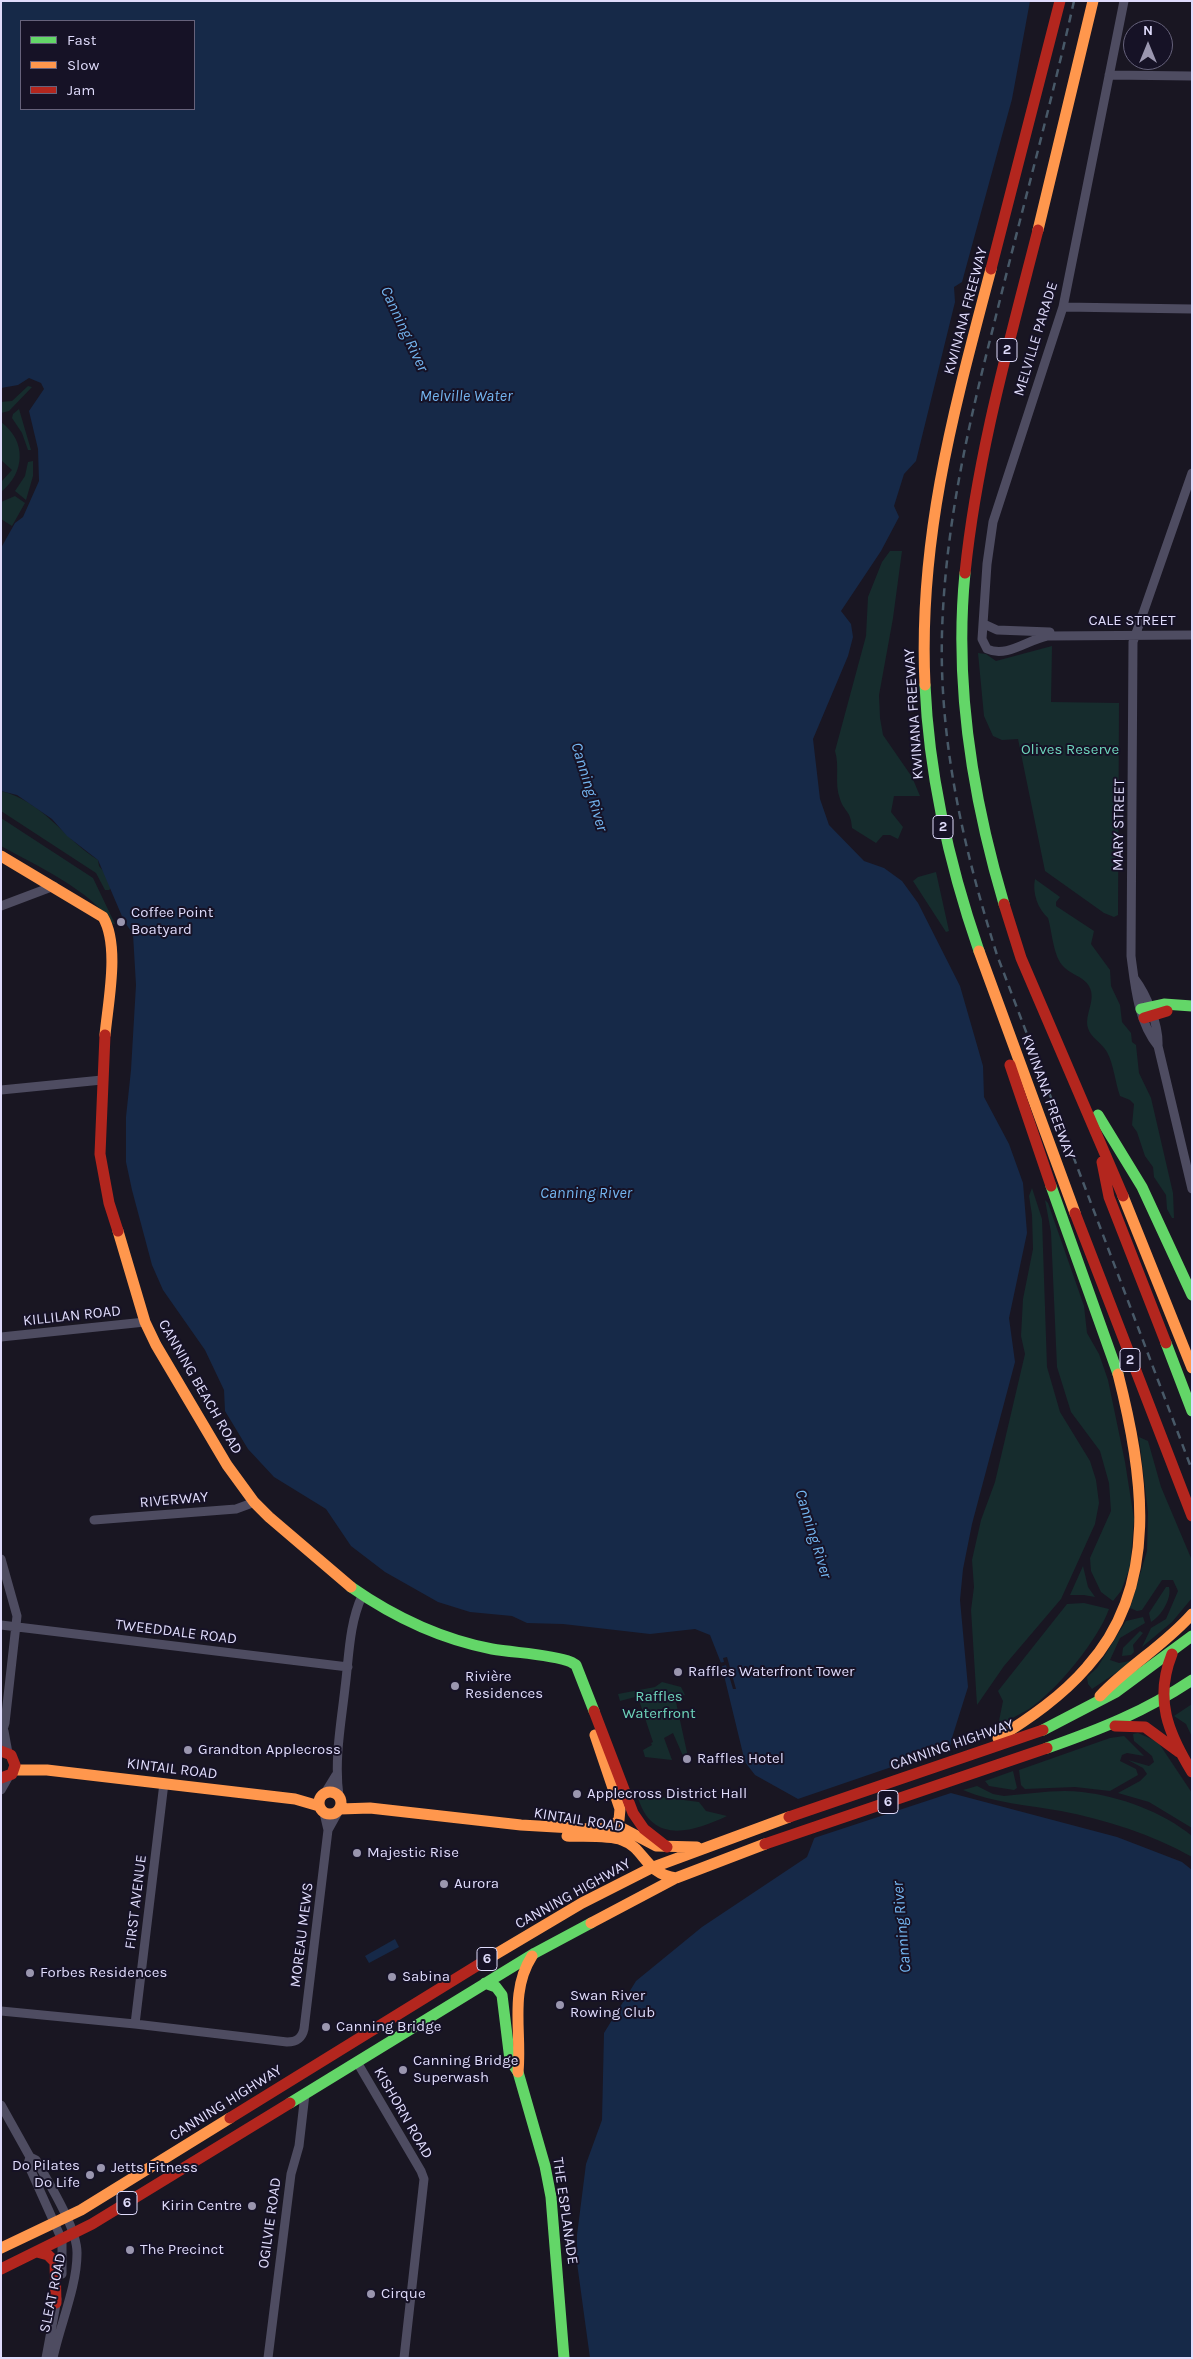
<!DOCTYPE html>
<meta charset="utf-8">
<style>
body{margin:0}
#map{position:relative;width:1193px;height:2359px;overflow:hidden;background:#191622;font-family:Karla,sans-serif}
canvas{display:block}
.frame{position:absolute;inset:0;border:2px solid #dfdbfb;pointer-events:none}
.legend{position:absolute;left:20px;top:20px;width:175px;height:90px;box-sizing:border-box;background:#161226;border:1px solid #66627b;margin:0;padding:6px 9px;list-style:none;font-size:15px;color:#dfdbfb}
.legend li{display:flex;align-items:center;gap:10px;height:25px}
.legend b{width:25px;border:1px solid #66627b}
.north{position:absolute;left:1123px;top:20px;width:50px;height:50px;box-sizing:border-box;background:#161226;border:1px solid #66627b;border-radius:50%;rotate:0deg;font-size:14px;font-weight:700;line-height:20px;text-align:center;color:#dfdbfb}
.north::after{content:'';display:block;margin:auto;width:18px;height:22px;background:#9a96af;clip-path:polygon(50% 0,100% 100%,50% 72%,0 100%)}
</style>
<div id="map">
<canvas width="1193" height="2359"></canvas>
<div class="frame"></div>
<ul class="legend">
<li><b style="height:6px;background:#63d668"></b>Fast</li>
<li><b style="height:6px;background:#ff974d"></b>Slow</li>
<li><b style="height:6px;background:#b3261e"></b>Jam</li>
</ul>
<div class="north">N</div>
</div>
<script>
const g = document.querySelector('canvas').getContext('2d');
g.lineJoin = 'round';
function paint(path, color) { g.fillStyle = color; g.fill(path, 'evenodd'); }
function stroke(path, color, width, dash) { g.strokeStyle = color; g.lineWidth = width; g.lineCap = dash ? 'butt' : 'round'; g.setLineDash(dash || []); g.stroke(path); }
function drawText(font, color, halo, rows, align = 'center') {
  g.font = font + ' Karla,sans-serif'; g.lineWidth = 4; g.setLineDash([]); g.textBaseline = 'middle'; g.strokeStyle = halo; g.fillStyle = color; for (const [text, x, y, turn = 0] of rows) {
    g.save(); g.translate(x, y); g.rotate((+turn || 0) * Math.PI / 180); g.textAlign = isNaN(turn) ? turn : align; if (halo) g.strokeText(text, 0, 0); g.fillText(text, 0, 0); g.restore();
  }
}
const green = new Path2D(`
 M28 386 32 387 9 411 1 413V402L12 401Z
 M19 409 31 450H28L22 433 12 418 13 414Z
 M1 422C27 441 25 473 1 492V482L12 470 1 460Z
 M33 461V476L26 500 15 491 25 476 28 462Z
 M15 496 25 503 12 526 1 519V502Z
 M890 551H902L893 618 879 695 880 718 883 735 912 777 920 796H894L891 812 903 827 898 839 890 835H883L876 843 852 828C851 810 844 812 840 799 834 783 840 767 835 751L866 636 868 597 882 562Z
 M1052 646 1051 702 1119 703 1118 915 1114 917 1104 913 1045 871 1018 739 1002 740 993 736 984 716 978 653 986 654 996 661Z
 M1 791C44 802 63 838 98 860L99 866 115 885 109 890H105L96 873 1 811Z
 M1 818 93 878 115 924H113C90 890 37 866 1 846Z
 M936 872 949 931 946 932 913 881 918 877Z
 M1035 879 1060 897 1056 902V906L1094 931 1091 944 1110 970 1111 986 1120 1005 1122 1022 1131 1033 1132 1042 1136 1045 1139 1073 1151 1098 1173 1193 1174 1218H1172L1167 1209 1166 1195 1154 1177 1153 1167 1145 1156 1137 1132 1132 1125 1134 1104 1130 1100 1120 1096C1115 1082 1114 1065 1107 1052 1102 1043 1090 1037 1088 1028 1084 1014 1097 1000 1089 986 1083 976 1069 974 1062 965 1053 954 1052 931 1048 918 1038 909 1032 893 1035 879Z
 M1032 1188 1042 1219 1047 1367 1060 1412 1090 1461 1096 1480 1099 1503 1095 1524 1061 1599 1004 1666 977 1705 971 1610 974 1587 972 1560 981 1520 995 1482 1025 1354 1021 1336 1023 1299 1033 1249 1032 1215 1029 1196Z
 M1045 1200 1048 1203 1084 1306 1087 1333 1099 1354 1108 1380 1125 1462 1134 1519 1130 1567 1121 1591 1113 1601 1101 1592 1091 1571 1090 1558 1111 1511 1109 1483 1100 1451 1071 1412 1057 1367 1051 1232Z
 M1139 1437 1148 1441 1161 1487 1191 1558 1192 1598 1172 1622 1142 1647 1151 1628 1166 1619 1178 1591 1173 1580H1162L1142 1610 1137 1611 1130 1608 1147 1551 1148 1512Z
 M1083 1566 1088 1587 1095 1597 1084 1595H1070Z
 M1166 1587H1169C1172 1599 1161 1616 1151 1622L1149 1613Z
 M1084 1603 1109 1609C1098 1640 1057 1690 1029 1709 1019 1715 1008 1720 998 1726L1003 1701 998 1691 1067 1604Z
 M1143 1617 1145 1623 1120 1638 1110 1660 1119 1663 1135 1660 1092 1689 1088 1684 1087 1677 1097 1668 1126 1621Z
 M1140 1631 1143 1633 1133 1645 1134 1652 1131 1655 1122 1656 1123 1648Z
 M662 1682 681 1687 685 1695 677 1697 676 1702 688 1757 683 1756 673 1733 664 1738 672 1760 645 1757 643 1750 652 1745 651 1743 653 1742 639 1700H636L635 1697 620 1701 618 1694 655 1687Z
 M1192 1704V1737L1186 1724 1174 1716Z
 M1138 1733 1158 1742 1192 1793V1828L1149 1802 1118 1793 1140 1781 1147 1774 1143 1768 1128 1760 1149 1766 1154 1762 1152 1756 1134 1741 1133 1734Z
 M1124 1736 1144 1756 1127 1753 1122 1755 1120 1761 1136 1769 1138 1775 1110 1791 1075 1787 1025 1789 1021 1785 1019 1770 1110 1738Z
 M1013 1771 1017 1788 1014 1790 989 1786 985 1781Z
 M977 1786 993 1794 1004 1796C1029 1794 1057 1789 1082 1792 1119 1796 1163 1812 1192 1836V1857C1152 1834 1106 1820 1061 1811 1028 1805 994 1803 963 1790Z
 M637 1794 699 1802 706 1811 727 1816C691 1833 650 1845 637 1794Z`);
const water = new Path2D(`
 M1 1H1030L1012 99 962 282 954 287 955 302 916 461 904 474 894 506 899 517 881 551 841 611 851 624 853 637 848 656 813 739 820 799 829 825 864 861 884 868 902 881 918 903 960 986 983 1066 984 1097 1009 1144 1023 1183 1027 1233 1009 1318 1015 1362 972 1524 963 1569 960 1600 968 1687 951 1741 947 1792 1117 1837 1182 1862 1192 1870V2358H590L577 2263V2235L586 2164 602 2120 604 2033 636 1981 702 1927 807 1857 819 1826 807 1804 755 1775 745 1762 721 1663 710 1635 695 1629 650 1634 563 1624 527 1623 512 1616 470 1612 438 1602 385 1572 351 1546 326 1509 274 1477 248 1449 225 1411 224 1390 205 1350 163 1290 152 1265 132 1190 126 1162V1117L131 1070 136 985 133 934 124 921 98 860 67 836 52 819 17 795 1 791V548L15 523 23 517 39 481 38 449 29 411 44 389 41 383 29 378 18 385 1 388ZM21 21H194V109H21Z
 M395 1939 399 1947 369 1963 365 1956Z`);
const pier = new Path2D(`
 M727 1657 736 1689H733L726 1665 720 1667 718 1663 724 1662 723 1658Z
 M953 1746 950 1790 954 1792 811 1839 816 1826 806 1806 795 1800Z`);
const street = new Path2D(`
 M1124 1 1063 307 993 522 987 564 982 639 987 649C1007 658 1027 640 1047 636L1192 635
 M1109 75 1192 76
 M1063 307 1192 309
 M984 624 997 630 1050 632
 M1 906 54 886
 M1134 978C1147 995 1159 1025 1158 1046L1192 1189
 M1158 1046C1138 1022 1135 986 1131 956L1133 642 1192 473
 M1 1090 102 1080
 M1 1337 145 1322
 M94 1520 236 1509 255 1502
 M1 1559 17 1616 5 1723 1 1736
 M1 1625 348 1667
 M4 1731 8 1753
 M1 1790 9 1776
 M325 1793 336 1775
 M339 1796C334 1760 341 1724 345 1688 349 1657 349 1624 362 1596
 M328 1830 338 1812
 M1 2011 135 2024 287 2042C297 2042 302 2038 304 2029L328 1830 324 1813
 M135 2024 164 1783
 M357 2062 421 2171 424 2179 404 2358
 M1 2105 30 2157 28 2164 62 2240V2274
 M30 2157 36 2160C48 2182 78 2229 77 2254 77 2286 60 2325 53 2358
 M46 2358 57 2299
 M268 2358 291 2174 299 2146 305 2094`);
const fast = new Path2D(`
 M965 573C954 684 972 796 1004 904
 M925 685C929 776 949 864 979 951
 M1141 1009 1164 1004 1192 1006
 M1098 1115 1142 1187 1192 1295
 M1051 1186 1118 1374
 M1166 1343 1192 1411
 M351 1587C394 1617 440 1639 492 1649 515 1653 551 1654 571 1662L576 1665 594 1711
 M1043 1730 1116 1692 1192 1636
 M1047 1748C1101 1729 1144 1712 1192 1680
 M485 1983 496 1987 502 1995 510 2060 518 2072 545 2166 551 2197 564 2358
 M290 2103 535 1953 591 1923`);
const slow = new Path2D(`
 M1038 230 1093 1
 M925 685C918 538 954 409 991 269
 M1 856 103 917C120 946 108 1002 105 1035
 M979 951 1075 1213
 M1123 1196 1192 1368
 M118 1231 145 1322 156 1345 227 1465 254 1502 269 1517 351 1587
 M1100 1696C1128 1666 1165 1645 1192 1614
 M595 1735 620 1809 619 1820 611 1828
 M998 1738C1030 1718 1062 1696 1087 1667 1161 1585 1143 1472 1118 1374
 M14 1770H47L295 1799 319 1806
 M319 1803a11 11 0 1 1 22 0a11 11 0 1 1-22 0Z
 M340 1809 370 1808 521 1825 590 1829 622 1828 656 1846 697 1847
 M567 1836C582 1837 609 1835 622 1840 645 1848 644 1873 676 1878
 M591 1923 676 1878 765 1844
 M491 1957 582 1903 651 1868 789 1817
 M518 2072C522 2032 509 1992 532 1956
 M1 2248 81 2210 230 2118`);
const jam = new Path2D(`
 M991 269 1060 1
 M965 573C977 456 1009 343 1038 230
 M1004 904 1021 958 1123 1196
 M1144 1018 1167 1011
 M105 1035 100 1154 109 1203 118 1231
 M1010 1065 1051 1186
 M1102 1162 1109 1197 1166 1343
 M1075 1213 1192 1516
 M1172 1654C1154 1699 1168 1733 1192 1772
 M594 1711 633 1813 644 1829 667 1847
 M1115 1726 1145 1727 1179 1752
 M1 1751 11 1755 15 1765 12 1774 1 1778
 M789 1817 1043 1730
 M765 1844 1047 1748
 M230 2118 491 1957
 M37 2252 48 2255 55 2262 56 2303
 M1 2269 92 2224 290 2103`);
const rail = new Path2D(`
 M1074 1C1050 109 1020 217 994 324 968 426 945 527 942 633 939 742 964 851 997 955L1192 1470`);
const markers = [
 [121,922,5,"#9a96af"],
 [678,1672,5,"#9a96af"],
 [455,1686,5,"#9a96af"],
 [188,1750,5,"#9a96af"],
 [687,1759,5,"#9a96af"],
 [577,1794,5,"#9a96af"],
 [357,1853,5,"#9a96af"],
 [444,1884,5,"#9a96af"],
 [30,1973,5,"#9a96af"],
 [392,1977,5,"#9a96af"],
 [560,2005,5,"#9a96af"],
 [326,2027,5,"#9a96af"],
 [403,2070,5,"#9a96af"],
 [101,2168,5,"#9a96af"],
 [90,2175,5,"#9a96af"],
 [252,2206,5,"#9a96af"],
 [130,2250,5,"#9a96af"],
 [371,2294,5,"#9a96af"]
];
const shields = [
 [1007,350,20],
 [943,827,20],
 [1130,1360,20],
 [888,1802,20],
 [487,1959,20],
 [127,2203,20]
];
const shieldNames = [
 ["2",1007,350],
 ["2",943,827],
 ["2",1130,1360],
 ["6",888,1802],
 ["6",487,1959],
 ["6",127,2203]
];
const streetNames = [
 ["KWINANA FREEWAY",966,311,-75],
 ["MELVILLE PARADE",1036,339,-73],
 ["CALE STREET",1132,621],
 ["KWINANA FREEWAY",914,714,-94],
 ["MARY STREET",1119,825,-89],
 ["KWINANA FREEWAY",1048,1097,70],
 ["KILLILAN ROAD",72,1316,-6],
 ["CANNING BEACH ROAD",200,1387,60],
 ["RIVERWAY",174,1500,-5],
 ["TWEEDDALE ROAD",176,1632,7],
 ["CANNING HIGHWAY",952,1745,-19],
 ["KINTAIL ROAD",172,1769,7],
 ["KINTAIL ROAD",579,1820,9],
 ["CANNING HIGHWAY",573,1894,-29],
 ["FIRST AVENUE",136,1902,-83],
 ["MOREAU MEWS",302,1935,-83],
 ["CANNING HIGHWAY",226,2103,-32],
 ["KISHORN ROAD",403,2113,60],
 ["THE ESPLANADE",565,2211,82],
 ["OGILVIE ROAD",270,2223,-82],
 ["SLEAT ROAD",53,2293,-78]
];
const parkNames = [
 ["Olives Reserve",1070,750],
 ["Raffles",659,1697],
 ["Waterfront",659,1714]
];
const poiNames = [
 ["Coffee Point",131,913],
 ["Boatyard",131,930],
 ["Raffles Waterfront Tower",688,1672],
 ["Rivière",465,1677],
 ["Residences",465,1694],
 ["Grandton Applecross",198,1750],
 ["Raffles Hotel",697,1759],
 ["Applecross District Hall",587,1794],
 ["Majestic Rise",367,1853],
 ["Aurora",454,1884],
 ["Forbes Residences",40,1973],
 ["Sabina",402,1977],
 ["Swan River",570,1996],
 ["Rowing Club",570,2013],
 ["Canning Bridge",336,2027],
 ["Canning Bridge",413,2061],
 ["Superwash",413,2078],
 ["Do Pilates",80,2166,"right"],
 ["Do Life",80,2183,"right"],
 ["Jetts Fitness",111,2168],
 ["Kirin Centre",242,2206,"right"],
 ["The Precinct",140,2250],
 ["Cirque",381,2294]
];
const waterNames = [
 ["Canning River",404,329,65],
 ["Melville Water",466,396],
 ["Canning River",589,787,73],
 ["Canning River",586,1193],
 ["Canning River",813,1534,73],
 ["Canning River",902,1927,-95]
];
paint(green, '#162c2d');
paint(water, '#162948');
paint(pier, '#191622');
stroke(street, '#4e4c61', 9);
stroke(fast, '#63d668', 11);
stroke(slow, '#ff974d', 11);
stroke(jam, '#b3261e', 11);
stroke(rail, '#485968', 2.5, [8, 6]);
for (const [x, y, r, color] of markers) { const dot = new Path2D(); dot.arc(x, y, r, 0, 2 * Math.PI); g.fillStyle = color; g.fill(dot); stroke(dot, '#161226', 2); }
for (const [x, y, w] of shields) { const box = new Path2D(); box.roundRect(x - w / 2, y - 11.5, w, 23, 4); g.fillStyle = '#161226'; g.fill(box); stroke(box, '#dfdbfb', 1); }
drawText('bold 14px', '#dfdbfb', null, shieldNames);
drawText('15px', '#dfdbfb', '#161226', streetNames);
drawText('15px', '#6ed5bc', '#161226', parkNames);
drawText('15px', '#dfdbfb', '#161226', poiNames, 'left');
drawText('italic 16px', '#74b6f1', '#161226', waterNames);
</script>
